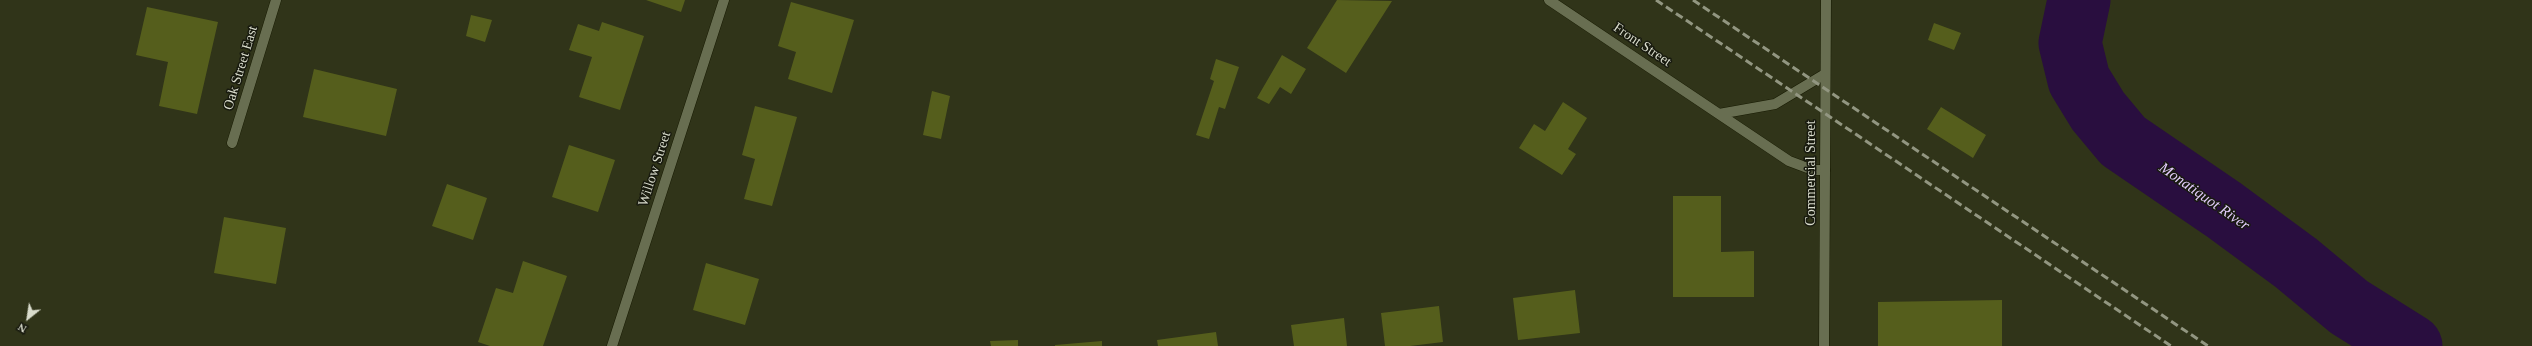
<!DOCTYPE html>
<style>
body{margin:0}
#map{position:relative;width:2532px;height:346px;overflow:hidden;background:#303419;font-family:"Times New Roman",serif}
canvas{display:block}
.north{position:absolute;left:8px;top:298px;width:40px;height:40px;-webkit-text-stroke:3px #181a0f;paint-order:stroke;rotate:210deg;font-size:11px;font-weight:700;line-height:16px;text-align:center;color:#d9dccc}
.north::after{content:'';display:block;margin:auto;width:14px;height:18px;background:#d9dccc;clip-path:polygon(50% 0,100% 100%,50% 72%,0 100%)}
</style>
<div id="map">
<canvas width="2532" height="346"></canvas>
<div class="north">N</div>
</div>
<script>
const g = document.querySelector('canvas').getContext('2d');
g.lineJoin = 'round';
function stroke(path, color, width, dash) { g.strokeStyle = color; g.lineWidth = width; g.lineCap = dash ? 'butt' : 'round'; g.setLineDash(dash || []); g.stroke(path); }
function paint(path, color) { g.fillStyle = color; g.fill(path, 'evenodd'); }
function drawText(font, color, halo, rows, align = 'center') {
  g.font = font + ' "Times New Roman",serif'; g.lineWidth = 3; g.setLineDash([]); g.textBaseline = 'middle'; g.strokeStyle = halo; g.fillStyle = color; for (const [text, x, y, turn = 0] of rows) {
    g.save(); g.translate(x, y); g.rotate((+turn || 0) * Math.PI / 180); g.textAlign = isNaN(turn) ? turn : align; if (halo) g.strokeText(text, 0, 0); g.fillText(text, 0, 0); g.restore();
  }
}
const river = new Path2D(`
 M2079 0 2070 43 2079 80 2098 111 2123 141 2224 210 2296 263 2349 307 2411 346`);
const building = new Path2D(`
 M646 0H685L681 12Z
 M1337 0 1392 1 1346 73 1307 48Z
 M791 2 854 20 832 93 788 79 796 52 778 46Z
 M147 7 218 22 197 114 159 106 168 62 136 55Z
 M471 15 492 20 485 42 466 36Z
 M602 22 644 36 620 110 579 97 592 57 569 50 578 24 599 31Z
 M1934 23 1961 33 1954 50 1928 40Z
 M1282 55 1306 69 1291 94 1280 87 1269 104 1257 98Z
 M1216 59 1239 67 1225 109 1219 107 1209 139 1196 135 1214 81 1210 79Z
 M314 69 397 89 386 136 303 117Z
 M932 91 950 96 941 139 923 135Z
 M1563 102 1587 118 1568 149 1576 154 1562 175 1519 148 1534 124 1545 131Z
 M755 106 797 117 772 206 744 199 755 159 742 155Z
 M1941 107 1986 135 1973 158 1927 129Z
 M569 145 615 160 598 212 552 197Z
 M447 184 487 198 473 240 432 226Z
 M1673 196H1721V252L1754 251V297H1673Z
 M224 217 286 228 276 284 214 273Z
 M523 261 567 276 543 346H490L478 342 496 288 513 293Z
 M706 263 759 279 745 325 693 310Z
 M1575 290 1580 333 1518 340 1513 298Z
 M2002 300V346H1878V302Z
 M1439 306 1443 342 1410 346H1385L1381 313Z
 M1344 318 1347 346H1294L1291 325Z
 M1216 332 1218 346H1158L1157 340Z
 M1018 340V346H991L990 341Z
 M1102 341V346H1055V345Z`);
const street = new Path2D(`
 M1549 0 1789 161 1813 170H1825
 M1719 114 1775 104 1825 74
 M232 143 276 0
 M612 346 724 0`);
const secondary = new Path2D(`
 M1824 346 1826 0`);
const rail = new Path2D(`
 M1656 0 2171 346
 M1693 0 2208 346`);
const streetNames = [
 ["Front Street",1642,45,34],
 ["Oak Street East",241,68,-73],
 ["Willow Street",655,169,-72],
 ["Commercial Street",1811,173,-90]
];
const waterNames = [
 ["Monatiquot River",2204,197,35]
];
stroke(river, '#290e3f', 63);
paint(building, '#555e1c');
stroke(street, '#181b03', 11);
stroke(secondary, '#181b03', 11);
stroke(street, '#686e51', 10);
stroke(secondary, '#686e51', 10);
stroke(rail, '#929681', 3, [8, 4]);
drawText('14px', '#d9dccc', '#181a0f', streetNames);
drawText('italic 15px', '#e3ccfd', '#181a0f', waterNames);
</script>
